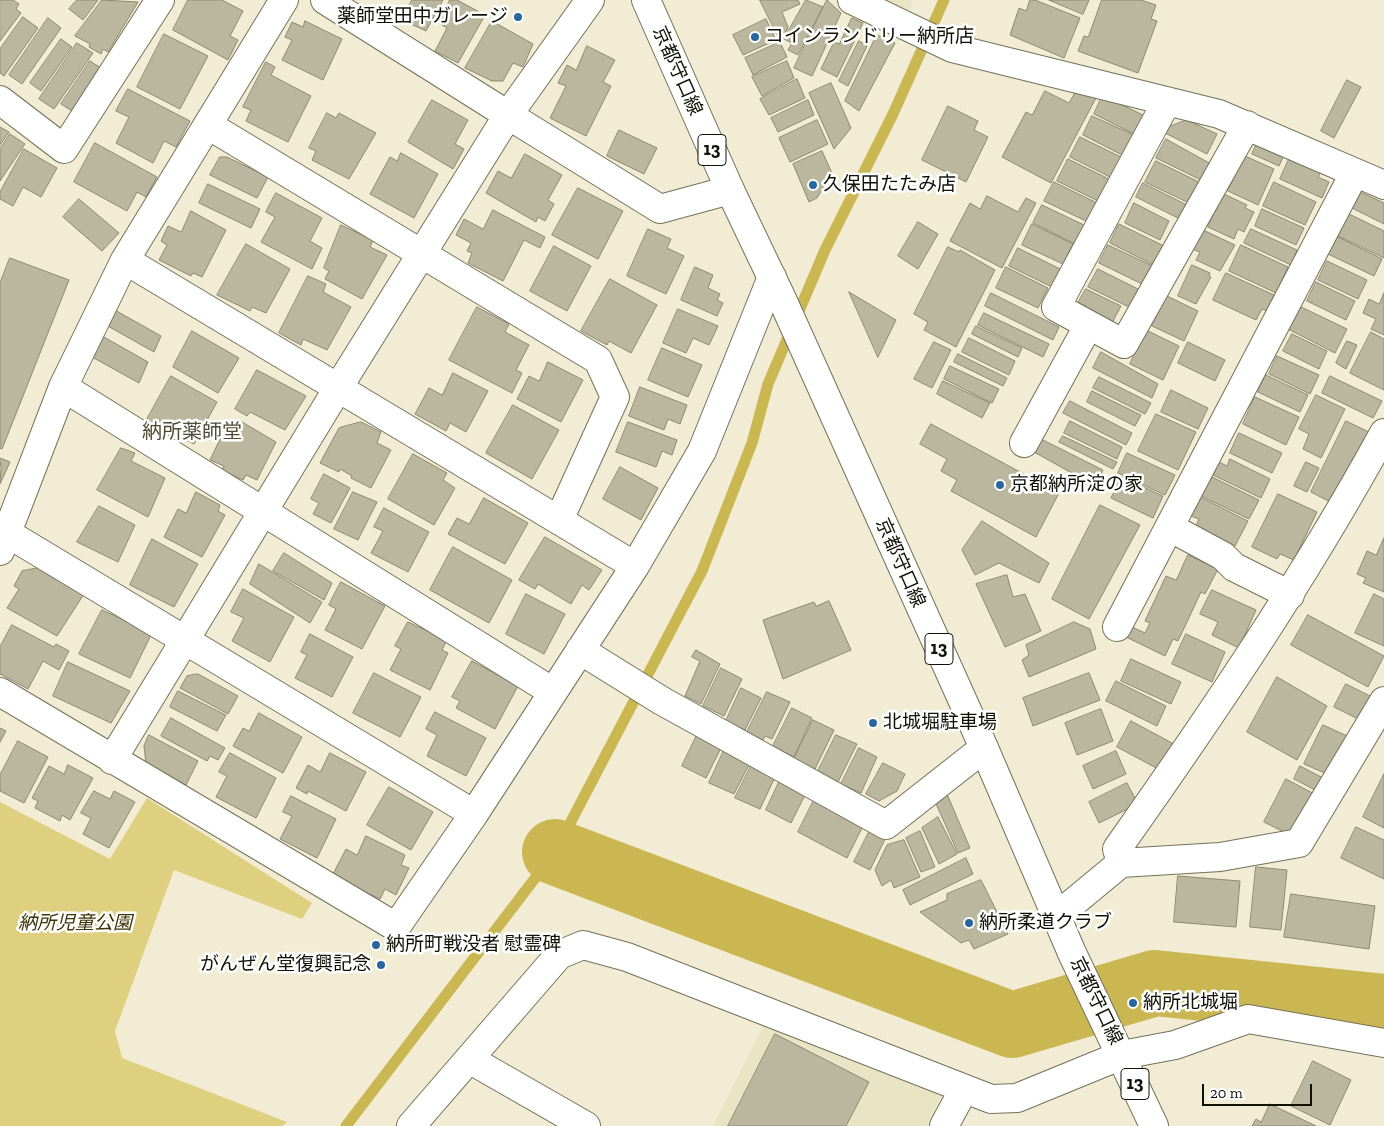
<!DOCTYPE html>
<meta charset="utf-8">
<style>
body{margin:0}
#map{position:relative;width:1384px;height:1126px;overflow:hidden;background:#f1ecd3;font-family:"Zilla Slab",serif}
canvas{display:block}
.scale{position:absolute;left:1202px;top:1084px;width:110px;height:22px;box-sizing:border-box;border:2px solid #111007;border-top:0;padding-left:6px;font-size:15px;line-height:18px;white-space:nowrap;color:#111007;-webkit-text-stroke:4px #fff;paint-order:stroke}
</style>
<div id="map">
<canvas width="1384" height="1126"></canvas>
<div class="scale">20 m</div>
</div>
<script>
const g = document.querySelector('canvas').getContext('2d');
g.lineJoin = 'round';
function paint(path, color) { g.fillStyle = color; g.fill(path, 'evenodd'); }
function stroke(path, color, width, dash) { g.strokeStyle = color; g.lineWidth = width; g.lineCap = dash ? 'butt' : 'round'; g.setLineDash(dash || []); g.stroke(path); }
function drawText(font, color, halo, rows, align = 'center') {
  g.font = font + ' "Zilla Slab","Noto Sans JP",serif'; g.lineWidth = 5; g.setLineDash([]); g.textBaseline = 'middle'; g.strokeStyle = halo; g.fillStyle = color; for (const [text, x, y, turn = 0] of rows) {
    g.save(); g.translate(x, y); g.rotate((+turn || 0) * Math.PI / 180); g.textAlign = isNaN(turn) ? turn : align; if (halo) g.strokeText(text, 0, 0); g.fillText(text, 0, 0); g.restore();
  }
}
const built = new Path2D(`
 M886 0H914L909 10Z
 M769 1015 945 1088 927 1126H713Z`);
const green = new Path2D(`
 M147 798 312 903 302 919 174 870 115 1031 122 1058 287 1122 282 1126H0V802L110 859Z`);
const stream = new Path2D(`
 M346 1126 555 852 702 571 752 443 768 384 825 250 893 114 944 0`);
const river = new Path2D(`
 M555 852 1012 1025 1155 983 1384 1007`);
const building = new Path2D(`
 M0 0H13L19 4 16 9 21 13 0 41Z
 M77 0H98L83 20 69 9Z
 M102 0 138 2 108 52 103 49 101 54 89 47 90 44 75 36Z
 M188 0H222L243 11 230 36 238 40 228 60 173 30Z
 M412 0H443L426 31 402 20Z
 M450 0H457L485 15 458 63 435 51 447 28 439 23Z
 M760 0H798L800 4 782 12 788 27 785 34 779 38Z
 M806 0 823 7 798 55 788 50 792 43 784 39Z
 M827 0 841 13 812 76 794 68Z
 M1030 0H1035L1080 18 1064 58 1010 35 1019 8 1026 11Z
 M1049 0H1089L1083 14Z
 M1102 0H1141L1156 5 1151 19 1157 21 1138 73 1078 51 1084 36 1088 37Z
 M23 17 38 28 4 76 0 73V49Z
 M48 18 61 28 22 84 9 75Z
 M852 18 863 23 837 77 821 69 834 42 839 44Z
 M766 19 776 40 743 55 733 35Z
 M305 21 342 39 323 80 282 60 292 40 285 37 292 22 303 27Z
 M492 21 533 44 523 67 513 63 503 81H492L465 68Z
 M164 34 208 56 180 109 137 87Z
 M877 35 895 43 859 111 845 101Z
 M61 39 72 47 41 91 30 83Z
 M859 41 867 46 848 86 839 81Z
 M780 42 787 57 753 75 745 58Z
 M77 43 93 53 54 109 39 99Z
 M587 46 615 60 603 82 611 86 586 136 550 118 566 86 558 83 567 65 576 70Z
 M90 61 101 68 72 111 61 104Z
 M787 61 794 78 762 96 752 77Z
 M266 62 275 67 271 75 311 96 288 142 246 121 251 110 243 107Z
 M797 79 805 98 769 115 760 99Z
 M1347 80 1361 87 1334 138 1321 131Z
 M831 83 851 128 834 149 809 93Z
 M128 89 190 121 176 147 164 141 153 163 116 143 129 117 116 111Z
 M1045 91 1069 103 1076 91 1097 96 1051 183 1002 157 1026 112 1032 115Z
 M1101 99 1120 104 1143 115 1134 134 1094 114Z
 M432 100 468 120 455 144 464 149 453 169 408 142Z
 M808 100 814 115 778 132 771 118Z
 M948 106 978 121 974 130 988 137 966 182 922 160Z
 M327 113 336 118 339 113 376 133 349 179 312 160 316 151 309 148Z
 M1092 116 1134 135 1124 156 1083 135Z
 M817 120 828 144 790 162 779 138Z
 M1187 120 1217 134 1207 154 1165 133 1168 127Z
 M0 127 9 132 0 145Z
 M619 130 657 148 644 174 607 156Z
 M10 134 25 144 0 181V149Z
 M1080 137 1123 158 1112 178 1070 157Z
 M1166 139 1211 164 1203 181 1156 158Z
 M95 143 157 177 146 197 137 192 127 211 74 182Z
 M1257 143 1284 155 1279 166 1252 154Z
 M24 149 57 168 41 197 23 187 13 206 0 199V192Z
 M822 151 832 173 817 198 809 202 793 164Z
 M401 153 438 174 414 218 370 194 390 157 397 161Z
 M525 154 562 175 548 200 554 204 545 221 538 217 536 222 486 193 498 171 511 178Z
 M1245 156 1274 169 1258 205 1228 191Z
 M220 157H227L268 177 257 198 210 175Z
 M1290 157 1321 172 1318 177 1329 182 1322 198 1280 179Z
 M1068 159 1111 180 1100 202 1057 181Z
 M1156 161 1199 182 1189 203 1145 182Z
 M1054 182 1097 203 1088 222 1044 201Z
 M1274 182 1316 202 1305 225 1263 206Z
 M1143 183 1187 205 1180 219 1136 197Z
 M208 184 260 209 251 228 199 203Z
 M578 188 623 211 598 259 552 235Z
 M1360 192 1384 203V224L1352 208Z
 M276 193 322 218 310 241 322 248 312 269 261 242 275 217 266 212Z
 M1224 194 1247 205 1245 208 1254 212 1244 232 1238 229 1234 239 1208 227Z
 M987 196 1018 212 1026 198 1036 203 1002 268 950 241 970 203 980 209Z
 M79 199 119 233 102 251 63 217Z
 M1134 203 1169 221 1160 240 1125 223Z
 M1042 205 1084 225 1075 244 1033 223Z
 M1262 209 1304 228 1296 245 1255 226Z
 M493 210 545 237 540 248 524 240 503 281 468 263 472 253 467 251 471 243 456 235 464 219 483 229Z
 M191 211 226 230 202 277 193 273 191 276 159 260 167 245 161 241 168 226 181 232Z
 M1347 213 1384 231V258L1336 235Z
 M918 222 938 234 918 269 898 256Z
 M1032 224 1073 244 1063 264 1022 245Z
 M1119 224 1164 246 1154 265 1110 243Z
 M341 225 373 240 370 247 387 255 362 299 325 279 329 271 324 268Z
 M648 229 671 239 667 248 684 256 666 294 627 276Z
 M1251 229 1297 250 1291 265 1244 243Z
 M1203 230 1235 245 1220 271 1196 260 1200 252 1194 250Z
 M1336 236 1382 259 1374 276 1328 254Z
 M246 244 290 269 266 313 252 307 250 311 217 295Z
 M1108 245 1153 266 1144 285 1099 263Z
 M1241 245 1288 267 1276 293 1229 271Z
 M554 246 591 266 567 311 530 291Z
 M948 247 959 252 960 250 995 270 956 347 924 330 928 322 914 314Z
 M1018 248 1060 269 1052 287 1009 266Z
 M10 258 69 280 2 449 0 448V283Z
 M1327 261 1367 280 1358 299 1318 280Z
 M1192 265 1210 273 1209 276 1211 277 1196 304 1178 296Z
 M695 267 713 275 708 288 720 294 717 300 723 303 717 316 681 300Z
 M1006 267 1048 288 1038 308 996 288Z
 M1098 269 1140 290 1131 308 1088 287Z
 M1226 273 1274 295 1267 311 1262 309 1256 320 1213 300Z
 M308 276 326 284 323 292 351 307 327 350 303 339 301 345 279 333Z
 M610 279 657 305 631 353 609 341 607 345 581 331Z
 M1316 282 1355 301 1346 320 1307 301Z
 M1086 289 1121 306 1112 323 1084 309 1086 306 1078 303Z
 M849 292 896 320 878 357Z
 M991 293 1059 327 1053 340 985 306Z
 M1384 293V335L1371 329 1376 319 1363 313 1369 299 1379 304Z
 M1167 296 1198 311 1184 341 1152 326Z
 M1297 305 1347 329 1335 353 1286 328Z
 M477 307 509 324 505 332 529 345 516 370 522 373 512 393 449 360Z
 M113 309 161 336 154 352 106 325Z
 M678 309 718 326 709 345 693 338 686 353 663 343Z
 M984 313 1049 344 1043 357 978 325Z
 M976 326 1022 348 1018 357 972 334Z
 M1146 330 1179 346 1163 380 1130 364Z
 M192 331 239 358 218 393 173 367Z
 M1371 332 1384 339V390L1350 373Z
 M1292 334 1327 351 1319 369 1283 351Z
 M102 336 148 362 139 383 92 357Z
 M969 338 1015 361 1009 375 962 352Z
 M1347 341 1357 345 1346 369 1336 363Z
 M934 342 951 350 932 388 914 379Z
 M1188 342 1225 360 1215 381 1178 363Z
 M662 348 702 365 688 397 648 380Z
 M1101 352 1158 384 1152 398 1093 368Z
 M958 354 1007 378 1003 386 954 362Z
 M1277 356 1319 375 1310 394 1269 374Z
 M548 362 583 380 561 422 517 399 529 376 539 381Z
 M950 366 999 389 992 403 944 379Z
 M257 370 306 396 285 430 250 412 247 416 235 409Z
 M453 373 488 391 466 432 450 423 446 431 415 414 429 388 442 395Z
 M1266 375 1308 395 1300 412 1258 392Z
 M171 376 217 402 194 444 146 421Z
 M1330 376 1382 401 1373 418 1322 393Z
 M1099 377 1151 403 1145 414 1093 388Z
 M943 381 990 403 982 418 937 394Z
 M640 387 687 405 680 424 668 419 664 430 629 416Z
 M1171 390 1208 408 1198 429 1161 412Z
 M1092 391 1141 415 1135 426 1087 402Z
 M1316 395 1345 409 1321 458 1303 449 1309 434 1299 429Z
 M1255 397 1299 417 1286 445 1243 424Z
 M1070 401 1132 433 1126 445 1063 413Z
 M513 405 559 430 532 479 486 453Z
 M1156 414 1196 432 1178 470 1138 451Z
 M1070 421 1122 447 1117 459 1064 433Z
 M1346 421 1369 432 1334 504 1311 492Z
 M242 422 276 442 257 480 246 475 243 480 222 470 224 466 210 460 221 437 230 441Z
 M361 422 381 432 377 443 391 450 371 488 351 478 352 476 340 469 339 472 320 463 339 428Z
 M628 422 677 440 672 455 662 451 656 467 616 452Z
 M931 424 1059 493 1036 537 951 491 957 480 941 471 947 459 920 444Z
 M1239 433 1282 453 1272 473 1230 453Z
 M1063 436 1117 462 1113 469 1059 442Z
 M1041 439 1103 470 1095 486 1034 452Z
 M121 448 135 453 131 461 165 478 148 517 97 490Z
 M1127 453 1175 475 1165 495 1118 473Z
 M413 454 447 473 443 480 455 488 434 525 388 499Z
 M0 458 10 462 0 484 1 468Z
 M1230 459 1270 479 1261 498 1213 475 1219 462 1227 466Z
 M1306 462 1319 468 1307 492 1294 486Z
 M620 467 658 488 641 520 603 499Z
 M324 474 350 488 331 523 313 514 319 503 311 499Z
 M1116 474 1163 496 1153 518 1111 498 1117 486 1111 484Z
 M1210 476 1259 500 1249 519 1201 496Z
 M196 492 220 505 218 511 225 515 202 557 164 537 178 509 186 513Z
 M353 492 377 502 358 540 334 529Z
 M1278 494 1317 512 1294 560 1280 554 1277 559 1252 547Z
 M1200 497 1248 521 1235 546 1196 526 1199 519 1191 516Z
 M484 498 528 523 505 564 448 534 457 518 469 524Z
 M1100 505 1140 525 1089 619 1052 599Z
 M99 506 135 525 118 562 77 542Z
 M384 508 429 532 408 572 371 553 383 531 374 527Z
 M982 521 1049 563 1039 583 999 563 975 575 962 550Z
 M545 537 602 570 589 590 582 585 571 604 538 584 535 589 519 580Z
 M1384 538V592L1363 583 1366 578 1357 574 1367 551 1376 555Z
 M152 539 198 564 174 607 130 585Z
 M453 547 512 580 489 623 430 590Z
 M284 553 332 583 324 600 273 571Z
 M1188 555 1218 569 1205 594 1201 592 1178 641 1173 639 1165 656 1126 637 1132 627 1145 633 1150 623 1145 621 1166 576 1176 580Z
 M259 564 322 602 310 623 250 584Z
 M38 568 84 594 57 636 7 608 19 589 14 586 22 571Z
 M1007 575 1013 597 1025 594 1041 631 1005 647 976 584Z
 M341 582 385 606 362 649 325 630 336 609 329 605Z
 M243 589 294 617 270 662 232 641 244 618 231 612Z
 M1212 590 1256 610 1239 648 1212 635 1218 622 1200 614Z
 M526 594 565 614 544 654 506 634Z
 M1374 594 1384 599V646L1355 633Z
 M829 601 851 650 783 679 763 620 814 602 816 606Z
 M102 610 152 633 130 678 79 654Z
 M1308 615 1384 656 1368 687 1291 645Z
 M408 622 447 640 442 650 448 653 430 690 390 670 401 649 395 646Z
 M1074 622 1090 629 1096 649 1029 677 1022 660 1029 655 1026 645Z
 M12 625 54 647 56 644 69 651 59 670 43 661 28 689 0 674V647Z
 M310 634 353 657 332 697 295 678 307 655 301 652Z
 M1186 634 1225 652 1212 682 1172 664Z
 M696 650 720 664 701 704 685 696 700 661 692 657Z
 M1131 659 1181 682 1171 704 1121 681Z
 M472 661 518 686 495 729 456 708 460 701 452 697Z
 M68 662 130 691 111 723 53 696Z
 M721 668 742 679 724 716 703 706Z
 M374 673 421 697 400 737 353 713Z
 M1089 673 1100 700 1033 726 1023 698Z
 M198 674 238 696 228 714 180 688 187 676Z
 M1277 677 1327 706 1297 760 1247 732Z
 M1116 681 1166 706 1157 726 1106 701Z
 M1346 684 1378 700 1366 723 1334 707Z
 M741 688 761 698 745 730 726 721Z
 M178 691 226 715 217 731 170 707Z
 M767 692 790 702 772 739 765 736 763 740 747 732Z
 M792 708 812 718 794 757 773 746Z
 M1101 709 1113 741 1077 755 1065 723Z
 M435 712 486 738 466 776 427 756 437 735 426 729Z
 M259 713 302 737 283 773 233 746 243 728 249 731Z
 M171 718 225 748 218 760 210 756 207 761 161 736Z
 M813 720 834 730 815 769 794 759Z
 M1131 721 1174 744 1160 770 1117 747Z
 M1323 725 1354 739 1336 778 1304 764Z
 M0 728 6 731 0 742Z
 M699 731 724 742 706 778 682 766Z
 M149 735 198 761 186 785 146 764 144 746Z
 M836 735 857 744 838 782 818 771Z
 M18 741 48 757 24 803 0 791V775Z
 M726 746 752 759 734 794 709 783Z
 M859 748 877 757 861 793 841 784Z
 M1116 751 1126 774 1093 789 1083 766Z
 M230 753 276 778 256 818 216 797 227 776 219 772Z
 M330 753 366 772 346 811 308 791 307 794 296 788 308 765 320 772Z
 M753 762 777 773 760 809 735 798Z
 M883 763 905 774 897 791 879 801 866 794Z
 M68 765 93 778 70 820 62 815 60 821 35 808 38 801 32 798 49 766 64 774Z
 M1300 766 1325 779 1319 792 1294 779Z
 M1384 774V828L1363 817Z
 M781 778 807 791 791 823 766 810Z
 M1286 779 1320 797 1298 839 1264 822Z
 M1127 783 1138 804 1099 823 1089 802Z
 M389 787 433 812 411 850 367 825Z
 M944 787 970 848 958 853 933 797Z
 M94 791 110 799 114 791 135 802 109 848 83 834 91 818 81 813Z
 M291 796 336 819 317 858 280 839 292 816 283 812Z
 M815 798 865 822 847 858 798 832Z
 M938 817 957 854 939 864 922 828Z
 M1356 827 1384 840V879L1341 858Z
 M871 828 887 835 870 870 854 862Z
 M920 831 935 867 921 872 906 838Z
 M366 836 405 855 401 865 409 868 396 895 385 889 380 899 332 876 346 849 357 855Z
 M904 840 920 877 894 888 891 880 882 886 875 870 887 845Z
 M966 858 973 874 910 905 903 890Z
 M1256 867 1287 870 1281 930 1250 927Z
 M1178 876 1240 881 1236 927 1174 922Z
 M981 880 1008 934 974 949 969 940 961 943 920 912 947 900V894Z
 M1291 894 1375 906 1369 949 1284 937Z
 M775 1034 869 1082 846 1126H728Z
 M1313 1061 1351 1080 1330 1125 1291 1106Z
 M1270 1104 1316 1126H1252L1256 1119 1261 1122Z`);
const minor = new Path2D(`
 M325 0 508 115 590 0
 M852 0 952 48 1219 114 1384 185
 M0 100 64 149 160 0
 M1167 101 1056 307 1124 344 1247 125
 M208 125 598 360 615 397 559 520
 M125 260 635 566
 M63 387 553 692
 M1024 443 1088 326
 M1171 528 1223 556 1234 567 1290 595
 M7 533 474 814
 M0 551 63 387 125 260 284 0
 M1117 627 1354 174
 M580 650 662 701 886 825 984 748
 M0 692 396 927 474 814 635 566 702 451 772 277
 M112 760 338 388 508 115 660 209 730 190
 M1121 863 1117 849C1213 713 1304 579 1384 433
 M1057 916 1121 863 1220 857 1299 843 1384 701
 M469 1059 586 1126
 M411 1126 559 955 583 945 627 957 991 1099 1017 1098 1122 1055 1175 1045 1248 1019 1384 1043
 M944 1126 964 1089`);
const major = new Path2D(`
 M646 0 730 190 782 299 984 748 1072 953 1154 1126`);
const markers = [
 [518,17,5,"#2a669d"],
 [755,37,5,"#2a669d"],
 [813,185,5,"#2a669d"],
 [1000,485,5,"#2a669d"],
 [873,723,5,"#2a669d"],
 [969,923,5,"#2a669d"],
 [376,945,5,"#2a669d"],
 [381,965,5,"#2a669d"],
 [1133,1003,5,"#2a669d"]
];
const shields = [
 [712,150,28],
 [939,649,28],
 [1135,1084,28]
];
const shieldNames = [
 ["13",712,150],
 ["13",939,649],
 ["13",1135,1084]
];
const poiNames = [
 ["薬師堂田中ガレージ",508,17,"right"],
 ["コインランドリー納所店",765,37],
 ["久保田たたみ店",823,185],
 ["京都納所淀の家",1010,485],
 ["北城堀駐車場",883,723],
 ["納所柔道クラブ",979,923],
 ["納所町戦没者 慰霊碑",386,945],
 ["がんぜん堂復興記念",371,965,"right"],
 ["納所北城堀",1143,1003]
];
const streetNames = [
 ["京都守口線",677,71,66],
 ["京都守口線",900,563,66],
 ["京都守口線",1096,1001,64]
];
const parkNames = [
 ["納所児童公園",75,924]
];
const neighbourhoodNames = [
 ["納所薬師堂",192,432]
];
paint(built, '#e9e4c3');
paint(green, '#dfd07f');
stroke(stream, '#cab751', 11);
stroke(river, '#cab751', 66);
paint(building, '#bbb79e');
stroke(building, '#8c8971', 1);
stroke(minor, '#74715a', 30);
stroke(major, '#74715a', 30);
stroke(minor, '#fff', 28);
stroke(major, '#fff', 28);
for (const [x, y, r, color] of markers) { const dot = new Path2D(); dot.arc(x, y, r, 0, 2 * Math.PI); g.fillStyle = color; g.fill(dot); stroke(dot, '#fff', 2); }
for (const [x, y, w] of shields) { const box = new Path2D(); box.roundRect(x - w / 2, y - 15.5, w, 31, 4); g.fillStyle = '#fff'; g.fill(box); stroke(box, '#111007', 1); }
drawText('bold 18px', '#111007', null, shieldNames);
drawText('19px', '#111007', '#fff', poiNames, 'left');
drawText('19px', '#111007', '#fff', streetNames);
drawText('italic 19px', '#3c3407', '#fff', parkNames);
drawText('20px', '#4e4a35', '#fff', neighbourhoodNames);
</script>
